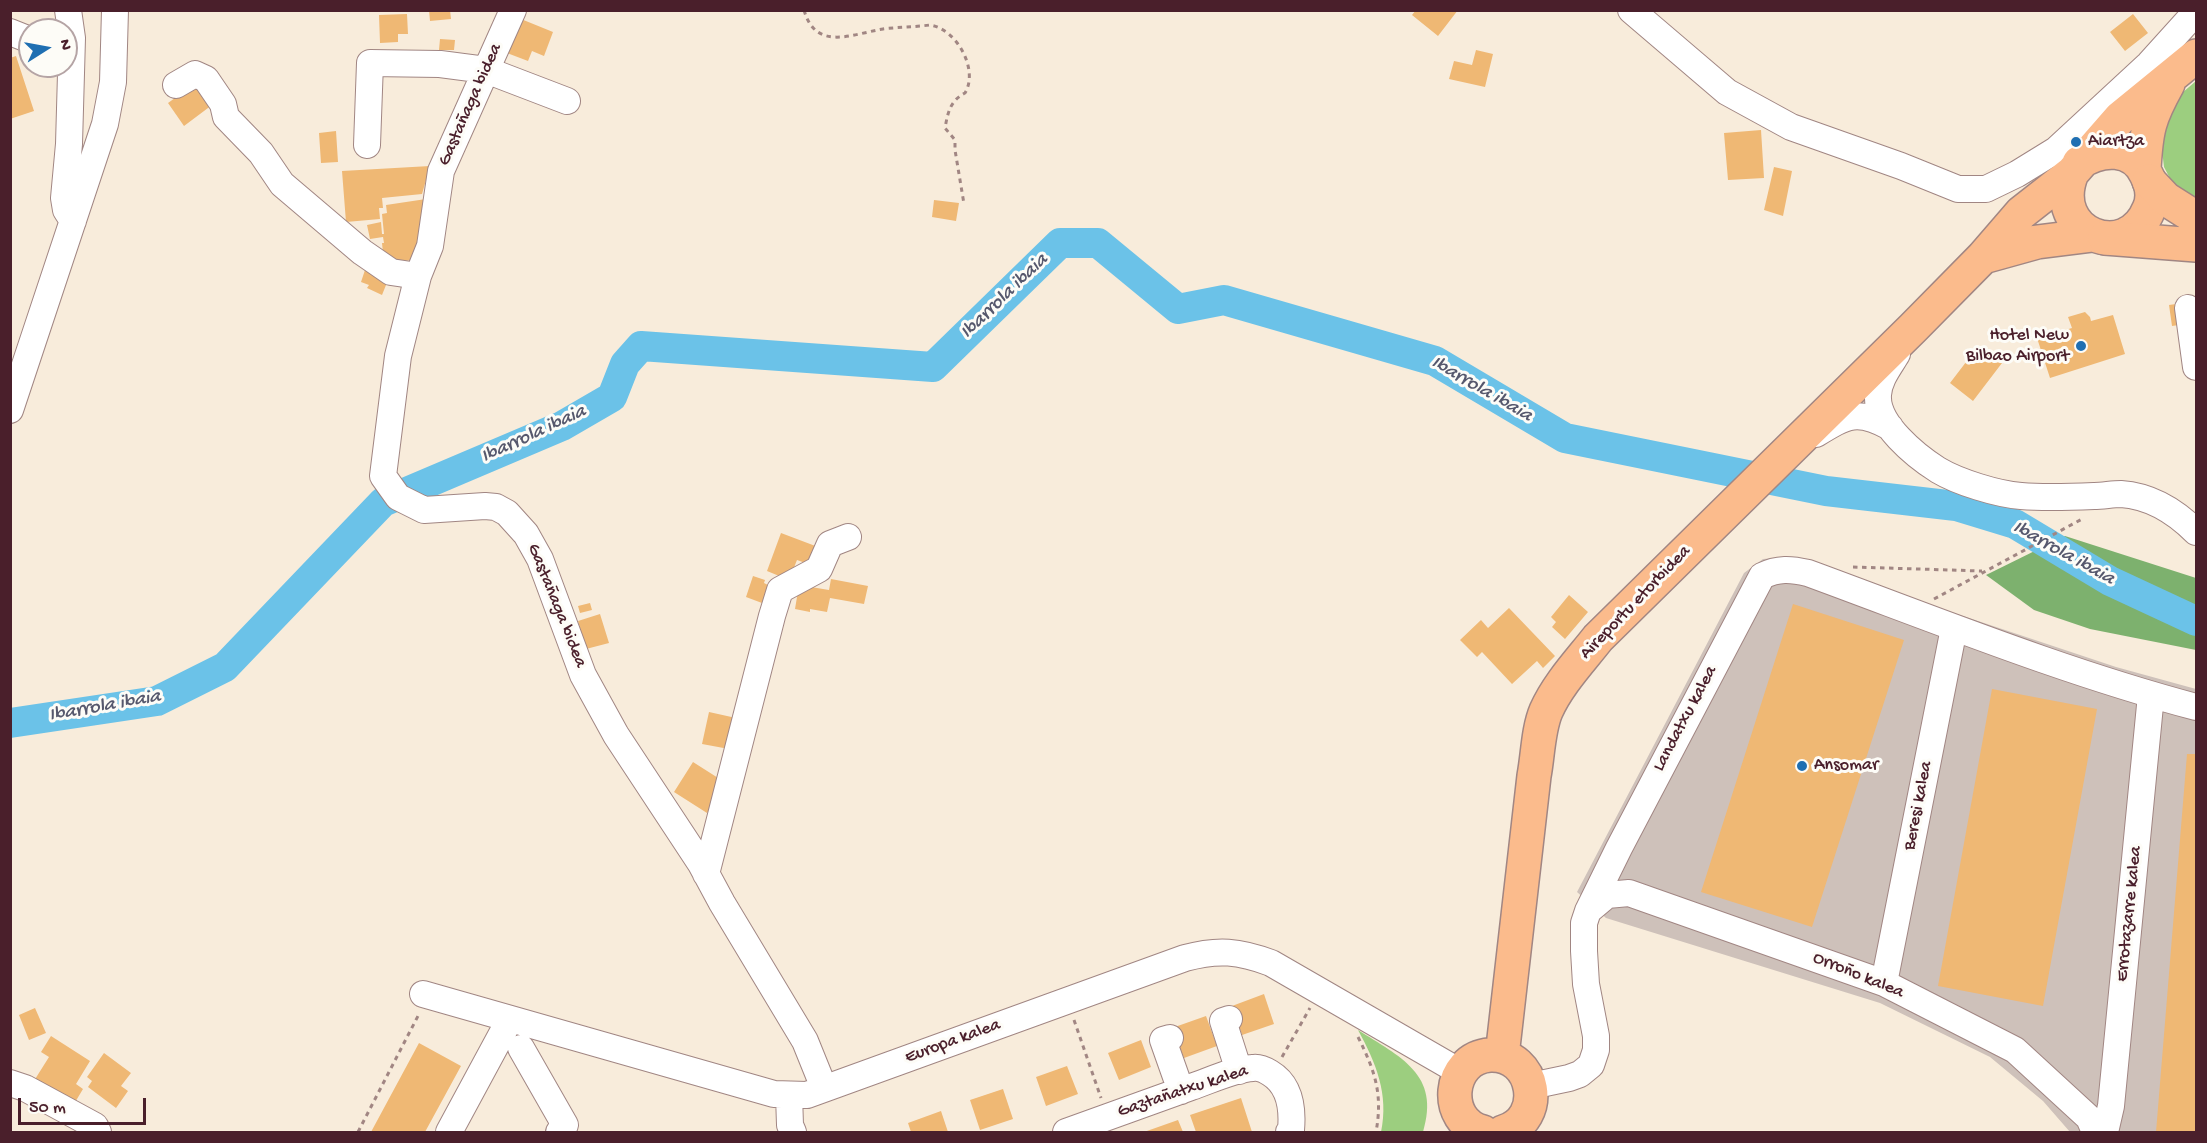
<!DOCTYPE html>
<meta charset="utf-8">
<style>
body{margin:0}
#map{position:relative;width:2207px;height:1143px;overflow:hidden;background:#f8ecdb;font-family:"Gochi Hand",sans-serif}
canvas{display:block}
.frame{position:absolute;inset:0;border:12px solid #4a1f2b;pointer-events:none}
.north{position:absolute;left:18px;top:18px;width:60px;height:60px;box-sizing:border-box;background:#fdfcf7;border:2px solid #b5a4a5;border-radius:50%;rotate:79deg;font-size:16px;font-weight:700;line-height:24px;text-align:center;color:#4a1f2b}
.north::after{content:'';display:block;margin:auto;width:21px;height:27px;background:#1f6fb2;clip-path:polygon(50% 0,100% 100%,50% 72%,0 100%)}
.scale{position:absolute;left:18px;top:1098px;width:128px;height:27px;box-sizing:border-box;border:3px solid #4a1f2b;border-top:0;padding-left:8px;font-size:18px;line-height:21px;white-space:nowrap;color:#4a1f2b;-webkit-text-stroke:4px #fdfcf7;paint-order:stroke}
</style>
<div id="map">
<canvas width="2207" height="1143"></canvas>
<div class="frame"></div>
<div class="north">N</div>
<div class="scale">50 m</div>
</div>
<script>
const g = document.querySelector('canvas').getContext('2d');
g.lineJoin = 'round';
function paint(path, color) { g.fillStyle = color; g.fill(path, 'evenodd'); }
function stroke(path, color, width, dash) { g.strokeStyle = color; g.lineWidth = width; g.lineCap = dash ? 'butt' : 'round'; g.setLineDash(dash || []); g.stroke(path); }
function drawText(font, color, halo, rows, align = 'center') {
  g.font = font + ' "Gochi Hand",sans-serif'; g.lineWidth = 6; g.setLineDash([]); g.textBaseline = 'middle'; g.strokeStyle = halo; g.fillStyle = color; for (const [text, x, y, turn = 0] of rows) {
    g.save(); g.translate(x, y); g.rotate((+turn || 0) * Math.PI / 180); g.textAlign = isNaN(turn) ? turn : align; if (halo) g.strokeText(text, 0, 0); g.fillText(text, 0, 0); g.restore();
  }
}
const industrial = new Path2D(`
 M1786 557 2116 667 2196 689V1132H2070L2043 1101 1990 1057 1880 1003 1606 918 1577 892 1744 573 1763 559Z`);
const green = new Path2D(`
 M2196 81V207L2177 192 2164 167 2161 142 2175 99Z
 M1358 1030C1400 1057 1441 1074 1423 1132H1381C1389 1094 1376 1063 1358 1030Z`);
const forest = new Path2D(`
 M2065 536 2196 578V650L2090 629 2034 610 1986 575Z`);
const river = new Path2D(`
 M10 723 157 701 225 667 383 502 562 426 612 397 625 364 641 346 933 367 1060 243H1098L1178 309 1224 300 1435 361 1565 438 1826 491 1956 506 2015 524 2110 581 2196 621`);
const building = new Path2D(`
 M429 10H450L451 19 430 21Z
 M1416 10H1458L1438 36 1412 15Z
 M407 14 408 34H398V42L380 43 379 15Z
 M2133 14 2148 33 2125 51 2110 32Z
 M521 19 553 32 544 56 532 51 528 61 507 53Z
 M440 39 455 40 454 50H439Z
 M1476 50 1493 54 1485 87 1449 79 1454 61 1472 65Z
 M16 56 34 111 10 119V58Z
 M200 80 216 102 184 126 168 103Z
 M1761 130 1764 178 1728 180 1724 133Z
 M336 131 338 162 321 163 319 133Z
 M430 166 422 194 382 198 383 208H379L380 219 346 222 342 171Z
 M1774 167 1792 171 1783 216 1764 210Z
 M426 199 424 258 397 262V260L384 263 382 243H384L383 237 370 239 367 225 381 222 382 234H384L382 214 387 213 386 205Z
 M934 200 959 203 956 221 932 217Z
 M365 270 388 280 382 295 367 288 369 285 361 282Z
 M2183 303 2186 324 2172 326 2169 305Z
 M2085 312 2090 317 2091 321 2113 315 2125 354 2050 378 2037 338 2072 328 2068 317Z
 M1976 349 1985 356 1988 353 2002 363 1973 401 1950 383Z
 M781 533 818 547 811 565 797 560 789 580 767 571Z
 M753 576 765 580 764 583 768 585 762 603 746 597Z
 M831 579 868 586 864 604 830 598 827 612 810 609V612L795 609 799 585 829 590Z
 M1569 595 1588 612 1565 639 1552 627 1556 622 1551 617Z
 M590 603 592 610 580 613 578 606Z
 M1793 604 1904 640 1812 927 1701 892Z
 M1509 608 1555 656 1543 668 1537 661 1512 684 1482 652 1477 657 1460 640 1481 620 1488 628Z
 M600 614 609 643 586 649 578 621Z
 M1992 689 2097 709 2043 1006 1938 986Z
 M709 712 736 718 729 749 702 744Z
 M2187 754H2196V1132H2156Z
 M693 762 726 783 707 813 674 792Z
 M1264 994 1274 1024 1242 1035 1232 1006Z
 M35 1008 46 1033 29 1040 19 1015Z
 M1206 1016 1217 1046 1184 1058 1172 1028Z
 M51 1036 90 1061 76 1084 83 1089 71 1109 32 1084 49 1057 41 1052Z
 M1141 1040 1151 1067 1119 1080 1108 1053Z
 M419 1043 461 1066 425 1132H371Z
 M104 1053 131 1073 121 1086 128 1091 116 1108 88 1087 92 1081 87 1077Z
 M1067 1066 1078 1094 1046 1106 1036 1077Z
 M1003 1089 1013 1119 980 1130 970 1100Z
 M1241 1098 1252 1132H1196L1190 1115Z
 M941 1111 948 1132H911L908 1123Z
 M1178 1120 1183 1132H1144Z`);
const path = new Path2D(`
 M804 10C816 52 852 34 883 29 899 27 914 27 930 25 957 29 979 70 965 93 950 101 948 112 945 128L955 140V150L964 204
 M1853 567 1982 571
 M1934 599 2084 518
 M1074 1020 1101 1098
 M1358 1037C1375 1071 1383 1094 1376 1132
 M1282 1057 1310 1008
 M358 1132 419 1014`);
const minor = new Path2D(`
 M68 10 72 38 69 144 64 198 66 210 73 221
 M513 10 441 171 430 246 418 276 398 356 383 476 398 497 424 510 485 506 496 507 507 513 526 534 540 559 583 675 616 735 701 864 722 903 805 1041 824 1088
 M1631 10 1727 92 1791 127 1901 166 1958 189H1986L2017 174 2056 150
 M10 32 30 40
 M176 85 195 74 206 79 223 104 226 117 261 153 282 184 362 252 391 272 418 276
 M367 145 370 63 440 64 486 70 567 101
 M2067 162 2056 150 2149 64 2196 12
 M2188 308 2196 367
 M1897 354C1890 366 1879 379 1878 395 1876 424 1916 456 1938 470 1958 482 1997 494 2021 496 2045 498 2070 497 2094 496 2103 496 2112 494 2121 494 2151 496 2176 512 2196 532
 M10 410 105 124 113 82 115 10
 M1816 434C1847 415 1857 409 1890 427
 M706 874 772 616 780 590 819 569 830 544 848 537
 M1588 911 1607 895 1629 893 1884 983 2015 1050 2089 1118 2095 1132
 M1884 983 1954 628
 M423 994 774 1094 807 1095 1185 958C1218 949 1239 951 1271 963L1460 1072
 M1229 1019 1223 1021 1239 1071
 M1170 1038 1163 1040 1181 1091
 M521 1048 565 1125 559 1132
 M10 1083 25 1088 95 1126 98 1132
 M1531 1086 1569 1078 1580 1074 1591 1065 1596 1050V1036L1586 984 1584 951V923L1588 911 1619 848 1762 576C1778 568 1791 569 1808 573 1936 620 2064 672 2196 707
 M789 1095 790 1125 793 1132
 M449 1132 510 1019
 M1066 1132C1108 1117 1149 1102 1191 1087 1209 1081 1234 1069 1253 1068 1259 1067 1265 1070 1270 1073 1290 1085 1293 1108 1291 1130L1289 1132
 M2105 1132 2111 1106 2151 695`);
const major = new Path2D(`
 M2144 170C2146 130 2149 118 2168 84
 M2072 173C2047 234 2127 264 2149 209 2154 198 2152 185 2146 174 2133 146 2101 148 2079 163
 M1983 257 2037 242 2093 235
 M1502 1056 1534 776C1538 755 1538 730 1546 711 1558 684 1580 661 1598 638L1913 328 1983 257 2021 213 2072 173 2120 118 2196 56
 M1483 1132C1442 1122 1447 1058 1490 1055 1536 1053 1547 1120 1503 1132`);
const highway = new Path2D(`
 M2149 181 2166 199 2196 218
 M2105 238 2196 245`);
const markers = [
 [2076,142,6,"#1f6fb2"],
 [2081,346,6,"#1f6fb2"],
 [1802,766,6,"#1f6fb2"]
];
const streetNames = [
 ["Gastañaga bidea",471,105,-66],
 ["Aireportu etorbidea",1636,603,-46],
 ["Gastañaga bidea",556,606,68],
 ["Landatxu kalea",1686,719,-62],
 ["Beresi kalea",1919,806,-79],
 ["Errotazarre kalea",2130,914,-84],
 ["Orroño kalea",1858,976,22],
 ["Europa kalea",953,1042,-20],
 ["Gaztañatxu kalea",1183,1092,-18]
];
const poiNames = [
 ["Aiartza",2088,142],
 ["Hotel New",2069,336,"right"],
 ["Bilbao Airport",2069,357,"right"],
 ["Ansomar",1814,766]
];
const waterNames = [
 ["Ibarrola ibaia",1005,297,-44],
 ["Ibarrola ibaia",1481,390,30],
 ["Ibarrola ibaia",534,435,-25],
 ["Ibarrola ibaia",2063,554,29],
 ["Ibarrola ibaia",105,707,-10]
];
paint(industrial, '#cec1ba');
paint(green, '#9cce7f');
paint(forest, '#7db16e');
stroke(river, '#6bc2e8', 30);
paint(building, '#efb874');
stroke(minor, '#a18683', 28);
stroke(major, '#a18683', 36);
stroke(highway, '#a18683', 36);
stroke(path, '#a18683', 3, [4.5, 4.5]);
stroke(minor, '#fff', 26);
stroke(major, '#fbbb8c', 33);
stroke(highway, '#fbbb8c', 33);
for (const [x, y, r, color] of markers) { const dot = new Path2D(); dot.arc(x, y, r, 0, 2 * Math.PI); g.fillStyle = color; g.fill(dot); stroke(dot, '#fdfcf7', 2); }
drawText('18px', '#4a1f2b', '#fdfcf7', streetNames);
drawText('18px', '#4a1f2b', '#fdfcf7', poiNames, 'left');
drawText('italic 20px', '#56586d', '#fdfcf7', waterNames);
</script>
